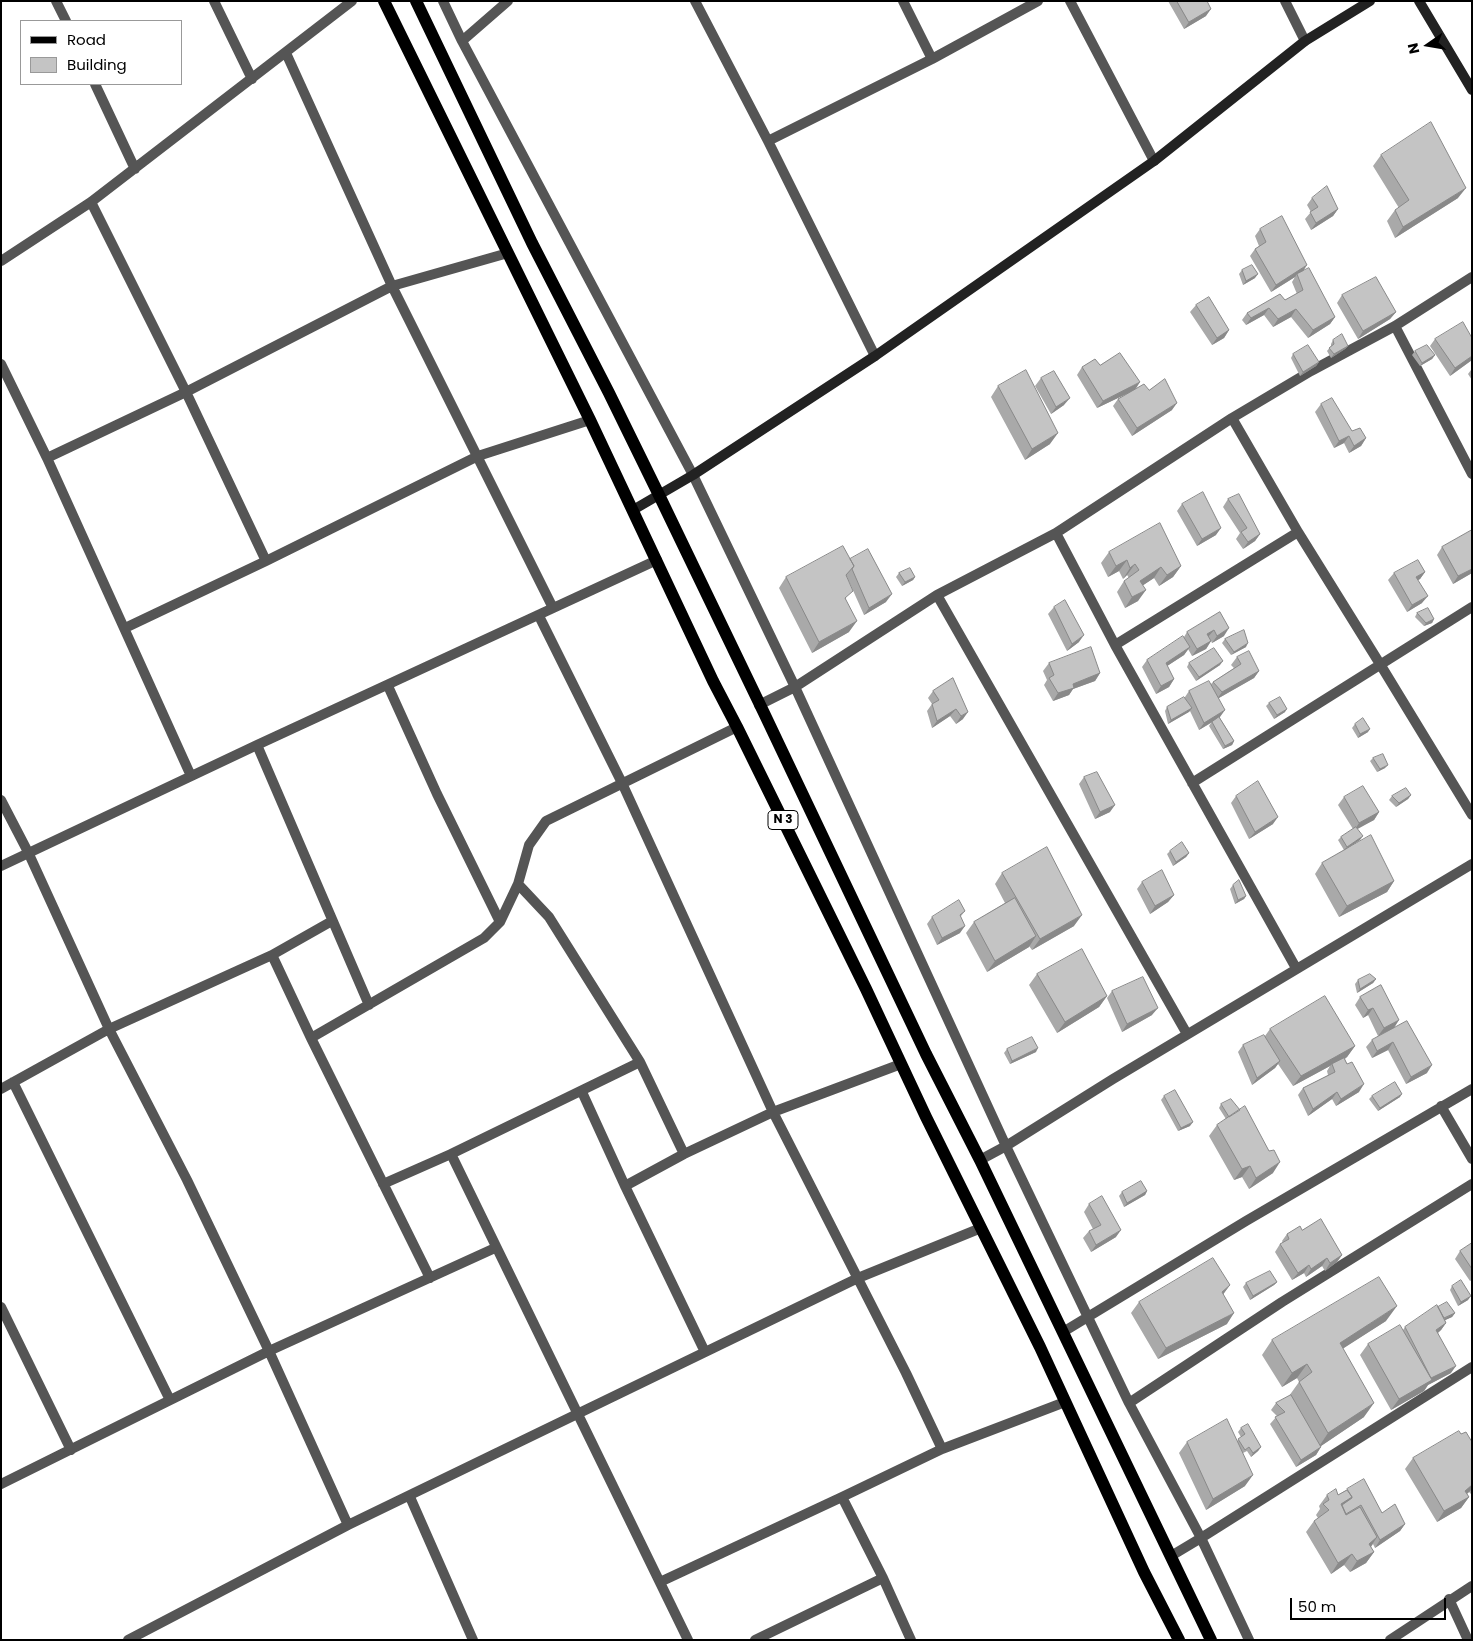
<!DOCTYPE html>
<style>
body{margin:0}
#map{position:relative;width:1473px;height:1641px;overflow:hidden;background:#fff;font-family:Poppins,sans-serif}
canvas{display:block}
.frame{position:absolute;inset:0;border:2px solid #000;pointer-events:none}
.legend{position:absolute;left:20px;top:20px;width:162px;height:65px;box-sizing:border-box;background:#fff;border:1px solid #999;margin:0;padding:6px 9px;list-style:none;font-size:15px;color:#000}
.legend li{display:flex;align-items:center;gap:10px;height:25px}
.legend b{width:25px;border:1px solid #999}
.north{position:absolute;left:1403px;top:20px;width:50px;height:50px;-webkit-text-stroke:4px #fff;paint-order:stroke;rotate:257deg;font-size:14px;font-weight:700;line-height:20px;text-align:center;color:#000}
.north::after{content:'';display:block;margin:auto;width:18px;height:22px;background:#000;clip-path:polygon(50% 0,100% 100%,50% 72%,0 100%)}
.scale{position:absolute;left:1290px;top:1598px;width:156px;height:22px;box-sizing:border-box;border:2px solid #000;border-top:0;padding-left:6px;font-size:15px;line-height:18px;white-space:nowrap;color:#000;-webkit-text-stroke:4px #fff;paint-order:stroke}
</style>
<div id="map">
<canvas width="1473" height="1641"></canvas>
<div class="frame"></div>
<ul class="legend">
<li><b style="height:6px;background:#000"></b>Road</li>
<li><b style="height:14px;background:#c4c4c4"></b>Building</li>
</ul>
<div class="north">N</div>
<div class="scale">50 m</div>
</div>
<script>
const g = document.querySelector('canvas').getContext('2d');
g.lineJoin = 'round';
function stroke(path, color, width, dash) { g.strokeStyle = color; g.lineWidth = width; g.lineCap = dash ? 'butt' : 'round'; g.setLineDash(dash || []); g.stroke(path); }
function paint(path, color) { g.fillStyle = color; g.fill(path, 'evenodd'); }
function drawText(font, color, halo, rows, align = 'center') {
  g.font = font + ' Poppins,sans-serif'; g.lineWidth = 4.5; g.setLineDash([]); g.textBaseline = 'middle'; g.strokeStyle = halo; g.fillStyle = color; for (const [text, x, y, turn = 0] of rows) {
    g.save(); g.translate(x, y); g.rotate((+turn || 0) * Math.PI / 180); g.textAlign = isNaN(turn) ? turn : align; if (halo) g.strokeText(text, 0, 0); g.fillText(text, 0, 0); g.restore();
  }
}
const street = new Path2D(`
 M56 1 66 21
 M214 1 252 79
 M443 1 462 41 693 475 795 687 1006 1146 1129 1403 1201 1538 1249 1640
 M695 1 768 141 875 356
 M903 1 932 59
 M1070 1 1154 161
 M1285 1 1305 41
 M462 41 508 1
 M286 53 392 286 553 608
 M95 84 135 169
 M768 141 932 59 1038 1
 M91 202 186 392 266 561
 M1 261 91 202 352 1
 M1395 326 1472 474
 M1 364 47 458 191 776
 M1232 418 1298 532 1380 664 1472 815
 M47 458 186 392 392 286 508 253
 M1056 533 1115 645 1296 968
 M937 595 1187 1034
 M539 616 622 783 773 1112 906 1373 942 1449
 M125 628 266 561 478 456 590 420
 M1115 645 1298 532
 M388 686 437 794 500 922
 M759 705 795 687 937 595 1056 533 1232 418 1311 371 1395 326 1472 277
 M257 745 369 1005
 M1192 783 1472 607
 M1 800 28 852 109 1029 187 1180 269 1351 348 1525
 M1 866 257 745 657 560
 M518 884 549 917 640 1062 684 1154
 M272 955 311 1038 430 1278
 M311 1038 484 938 500 922 518 884 529 845 546 821 737 727
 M13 1082 170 1400
 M1 1089 109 1029 272 955 332 921
 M582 1092 625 1186 705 1352
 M1441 1106 1472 1159
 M451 1154 688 1640
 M980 1160 1006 1146 1113 1079 1472 864
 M383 1184 451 1154 640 1062
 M625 1186 684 1154 773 1112 901 1064
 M1 1307 71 1450
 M1063 1332 1246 1221 1472 1089
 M1129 1403 1282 1302 1472 1184
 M1 1484 269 1351 495 1248
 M410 1497 473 1640
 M842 1497 883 1578 911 1640
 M1171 1556 1201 1538 1472 1367
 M660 1582 842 1497 942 1449 1065 1402
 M1449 1599 1468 1640
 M128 1640 348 1525 858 1278 981 1228
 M755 1640 883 1578
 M1390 1640 1472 1586`);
const secondary = new Path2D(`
 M1419 1 1472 90
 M633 510 693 475 875 356 1154 161 1305 41 1370 1`);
const primary = new Path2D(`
 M384 1 590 420 713 681 737 727 866 989 926 1117 1040 1347 1144 1572 1179 1640
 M416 1 532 243 609 393 659 495 764 713 926 1054 980 1160 1211 1640`);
const wall = new Path2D(`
 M1168 1H1207L1206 16 1184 29Z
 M1381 155 1458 198 1395 238 1387 221 1395 210 1399 208 1373 166Z
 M1312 198 1338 209 1333 216 1311 230 1305 219 1311 212 1307 205Z
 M1260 229 1304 271 1335 317 1330 324 1308 338 1291 317 1273 327 1264 315 1246 325 1242 320 1247 313 1285 300 1297 294 1292 282 1295 277 1271 292 1250 256 1255 249 1259 246 1255 236Z
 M1242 270 1255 278 1243 285 1239 274Z
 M1342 295 1396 312 1390 319 1358 339 1337 303Z
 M1196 305 1229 330 1224 338 1212 345 1190 312Z
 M1435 339 1472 360 1450 376 1430 346Z
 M1333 340 1348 346 1345 349 1331 358 1327 351 1331 346V344Z
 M1415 351 1435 355 1432 359 1420 366 1412 355Z
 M1293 354 1319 362 1316 366 1300 376 1291 358Z
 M1100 365 1135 390H1149L1172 410 1132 436 1113 406 1118 399 1134 390 1097 408 1077 375 1082 367Z
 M1471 370H1472V380L1468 374Z
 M1041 378 1064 405 1051 414 1035 386Z
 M998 386 1050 444 1025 460 991 397Z
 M1321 404 1352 431 1366 438 1361 446 1349 453 1344 443 1334 448 1315 412Z
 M1228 499 1260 534 1255 541 1243 549 1236 539 1240 533 1223 507Z
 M1182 504 1216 535 1197 546 1177 511Z
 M1472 530V573L1453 584 1437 555 1442 547Z
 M1109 552 1181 566 1173 577 1159 586 1154 578 1143 585 1138 601 1125 608 1117 592 1124 581 1129 578 1127 575 1123 579 1119 571 1108 577 1101 563Z
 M850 559 886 602 864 615 847 577 846 600 849 632 812 653 779 588 786 577Z
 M1425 572 1420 579 1418 580 1422 603 1407 612 1388 580 1394 573Z
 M899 573 915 577 913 580 902 586 896 577Z
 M1054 607 1079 642 1067 651 1048 614Z
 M1220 612 1224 636 1212 643 1211 641 1206 649 1192 656 1188 649 1184 655 1167 666 1174 679 1169 687 1156 694 1142 667 1147 660 1184 637 1187 632Z
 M1417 613 1434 619 1432 623 1424 626 1415 617Z
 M1225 639 1246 647 1231 655 1222 643Z
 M1237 657 1259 671 1254 678 1219 698 1220 718 1234 741 1232 745 1223 749 1209 726 1211 723 1199 730 1190 711 1168 724 1165 711 1167 707 1185 697 1189 691 1211 684 1213 682 1234 668 1231 665Z
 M1049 663 1100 673 1095 681 1073 689 1069 695 1053 701 1044 685 1047 680 1043 671Z
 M1189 663 1220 665 1196 681 1187 667Z
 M953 678 963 719 956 724 950 716 932 728 927 711 932 704 928 698 933 691Z
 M1269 703 1285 712 1274 719 1266 706Z
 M1355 724 1368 732 1358 738 1352 728Z
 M1373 758 1385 768 1377 772 1370 761Z
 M1084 777 1110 812 1095 819 1079 784Z
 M1411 795 1408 799 1396 807 1389 800 1392 796Z
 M1236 796 1273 824 1249 839 1231 803Z
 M1344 797 1379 812 1374 820 1357 828 1360 840 1347 849 1394 881 1387 892 1339 917 1315 874 1322 863 1344 850 1338 840 1341 837 1353 829 1338 805Z
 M1170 851 1189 853 1186 857 1173 866 1167 854Z
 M1002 873 1074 926 1032 950 1029 946V947L987 972 966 933 974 922 1005 903 995 884Z
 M1142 882 1174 895 1168 902 1150 914 1137 889Z
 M1233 885 1246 896 1244 899 1235 904 1230 889Z
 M965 911 961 916 960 933 937 945 927 924 932 917Z
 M1037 974 1107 996 1099 1007 1057 1033 1029 985Z
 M1376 979 1373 983 1357 993 1355 984 1358 980Z
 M1381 985 1394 1028 1378 1036 1368 1015 1363 1018 1355 1005 1360 997Z
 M1112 991 1152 1015 1122 1032 1107 998Z
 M1407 1021 1427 1073 1406 1084 1388 1050 1372 1058 1366 1047 1372 1040Z
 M1270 1029 1355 1046 1347 1057 1345 1059 1359 1092 1336 1106 1332 1099 1308 1116 1298 1095 1303 1088 1328 1075 1327 1071 1330 1066 1293 1086 1278 1064 1275 1068 1252 1085 1238 1052 1243 1045 1265 1036Z
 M1007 1049 1036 1052 1010 1064 1004 1053Z
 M1164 1096 1190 1126 1178 1131 1161 1100Z
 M1372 1096 1400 1097 1378 1111 1369 1099Z
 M1221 1104 1273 1173 1249 1189 1242 1177 1234 1180 1209 1136 1217 1125 1226 1119 1219 1108Z
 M1147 1191 1145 1195 1124 1207 1119 1196 1122 1192Z
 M1089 1204 1116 1237 1091 1252 1083 1238 1089 1231 1093 1229 1084 1212Z
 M1302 1230 1342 1255 1337 1262 1325 1271 1322 1266 1306 1277 1304 1273 1292 1280 1275 1252 1280 1244 1283 1243 1282 1241 1287 1234Z
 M1472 1243V1280L1470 1281 1455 1259 1460 1251Z
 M1277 1282 1274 1285 1250 1300 1243 1287 1246 1283Z
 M1230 1285 1223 1294 1227 1324 1158 1359 1131 1313 1139 1302Z
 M1452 1286 1468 1300 1458 1306 1450 1290Z
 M1438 1307 1455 1313 1452 1317 1445 1320 1446 1323 1441 1330 1438 1333 1451 1373 1428 1385 1424 1391 1391 1410 1360 1355 1368 1344 1403 1330 1405 1327Z
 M1386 1321 1343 1348 1364 1417 1321 1446 1316 1455 1296 1467 1270 1424 1277 1416 1271 1410 1276 1403 1289 1396 1299 1382 1297 1378 1282 1387 1262 1355 1272 1340Z
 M1241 1428 1261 1447 1258 1451 1251 1457 1247 1451 1243 1453 1245 1486 1206 1510 1179 1453 1187 1442 1237 1441 1241 1437 1238 1432Z
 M1461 1434 1472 1442V1495L1469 1492 1467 1494 1469 1497 1461 1508 1437 1522 1405 1469 1413 1458Z
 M1346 1490 1382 1513 1405 1524 1400 1531 1375 1548 1373 1544 1371 1547 1374 1552 1366 1563 1350 1572 1344 1565 1331 1574 1306 1532 1314 1521 1318 1518 1316 1515 1320 1509 1319 1506 1327 1495H1338Z`);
const shadedWall = new Path2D(`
 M1211 9 1206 16 1184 29 1189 22Z
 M1466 188 1458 198 1395 238 1403 227Z
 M1338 209 1333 216 1311 230 1316 223Z
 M1307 265 1302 273 1297 274 1295 277 1271 292 1276 285Z
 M1258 274 1255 278 1243 285 1246 281Z
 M1269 308 1264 315 1246 325 1251 318Z
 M1296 309 1291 317 1273 327 1278 319Z
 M1396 312 1390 319 1358 339 1363 331Z
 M1335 317 1330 324 1308 338 1313 330Z
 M1229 330 1224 338 1212 345 1217 338Z
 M1348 346 1345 349 1331 358 1334 354Z
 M1435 355 1432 359 1420 366 1422 363Z
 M1472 356V360L1450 376 1455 368Z
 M1319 362 1316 366 1300 376 1303 372Z
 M1140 382 1135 390 1097 408 1103 401Z
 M1070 398 1064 405 1051 414 1056 407Z
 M1177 403 1172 410 1132 436 1137 428Z
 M1058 433 1050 444 1025 460 1032 449Z
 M1349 436 1344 443 1334 448 1339 441Z
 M1366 438 1361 446 1349 453 1354 446Z
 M1221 528 1216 535 1197 546 1202 539Z
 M1260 534 1255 541 1243 549 1248 542Z
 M1127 560 1119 571 1108 577 1116 566Z
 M1135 564 1127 575 1123 579 1130 568Z
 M1181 566 1173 577 1159 586 1167 575Z
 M1161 567 1154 578 1133 592 1140 581Z
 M1472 569V573L1453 584 1458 576Z
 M1425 572 1420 579 1411 584 1416 577Z
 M915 577 913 580 902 586 905 582Z
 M1146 590 1138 601 1125 608 1132 597Z
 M892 594 886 602 864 615 869 608Z
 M1428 596 1422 603 1407 612 1412 605Z
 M1434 619 1432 623 1424 626 1426 623Z
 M857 621 849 632 812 653 819 642Z
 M1229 628 1224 636 1212 643 1217 636Z
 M1214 630 1208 637 1207 634Z
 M1084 635 1079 642 1067 651 1072 644Z
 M1211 641 1206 649 1192 656 1197 649Z
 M1248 643 1246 647 1231 655 1234 652Z
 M1190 647 1184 655 1161 670 1166 663Z
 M1223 661 1220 665 1196 681 1199 677Z
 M1259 671 1254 678 1217 699 1222 692Z
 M1100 673 1095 681 1073 689 1069 695 1053 701 1058 693 1073 684Z
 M1174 679 1169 687 1156 694 1161 686Z
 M1192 708 1189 712 1168 724 1171 720Z
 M956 709 950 716 932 728 937 721Z
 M1287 709 1285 712 1274 719 1277 715Z
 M1225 710 1220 717 1199 730 1204 723Z
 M968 712 963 719 956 724 961 716Z
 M1370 729 1368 732 1358 738 1360 734Z
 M1234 741 1232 745 1223 749 1225 746Z
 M1388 765 1385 768 1377 772 1380 769Z
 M1411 795 1408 799 1396 807 1399 803Z
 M1115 805 1110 812 1095 819 1100 812Z
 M1379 812 1374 820 1354 831 1359 823Z
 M1278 817 1273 824 1249 839 1255 832Z
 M1363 836 1360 840 1344 850 1347 847Z
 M1189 853 1186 857 1173 866 1176 862Z
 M1394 881 1387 892 1339 917 1347 906Z
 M1174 895 1168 902 1150 914 1155 906Z
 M1246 896 1244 899 1235 904 1238 900Z
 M1082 915 1074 926 1032 950 1040 939Z
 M965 926 960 933 937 945 942 938Z
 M1036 936 1029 947 987 972 995 961Z
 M1376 979 1373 983 1357 993 1360 989Z
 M1107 996 1099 1007 1057 1033 1065 1022Z
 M1158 1008 1152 1015 1122 1032 1127 1024Z
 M1373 1008 1368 1015 1363 1018 1368 1010Z
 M1399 1020 1394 1028 1378 1036 1384 1028Z
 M1393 1042 1388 1050 1372 1058 1377 1051Z
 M1355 1046 1347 1057 1333 1065 1332 1064 1330 1066 1293 1086 1301 1076Z
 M1038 1048 1036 1052 1010 1064 1012 1061Z
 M1280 1061 1275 1068 1252 1085 1257 1078Z
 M1432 1065 1427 1073 1406 1084 1411 1077Z
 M1364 1084 1359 1092 1336 1106 1341 1099Z
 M1337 1092 1332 1099 1308 1116 1313 1109Z
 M1402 1094 1400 1097 1378 1111 1380 1108Z
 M1193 1122 1190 1126 1178 1131 1181 1128Z
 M1280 1162 1273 1173 1249 1189 1256 1178Z
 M1250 1166 1242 1177 1234 1180 1242 1169Z
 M1147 1191 1145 1195 1124 1207 1127 1203Z
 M1121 1230 1116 1237 1091 1252 1096 1245Z
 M1342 1255 1337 1262 1325 1271 1330 1263Z
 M1327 1258 1322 1266 1306 1277 1311 1269Z
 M1309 1265 1304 1273 1292 1280 1298 1273Z
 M1277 1282 1274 1285 1250 1300 1253 1296Z
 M1230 1285 1222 1296V1292Z
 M1471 1296 1468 1300 1458 1306 1461 1302Z
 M1397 1306 1386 1321 1330 1357 1340 1343Z
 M1234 1313 1227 1324 1158 1359 1166 1348Z
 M1455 1313 1452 1317 1441 1322 1444 1319Z
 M1446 1323 1441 1330 1431 1338 1436 1330Z
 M1307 1364 1297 1378 1282 1387 1292 1373Z
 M1456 1366 1451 1373 1428 1385 1424 1391 1391 1410 1399 1399 1431 1378Z
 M1374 1403 1364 1417 1318 1448 1328 1433Z
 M1261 1447 1258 1451 1251 1457 1253 1453Z
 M1321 1447 1316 1455 1296 1467 1301 1460Z
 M1253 1475 1245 1486 1206 1510 1213 1499Z
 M1472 1485V1489L1469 1492 1457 1502 1465 1491Z
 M1352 1497 1344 1507 1341 1504Z
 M1469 1497 1461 1508 1437 1522 1444 1511Z
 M1405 1524 1400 1531 1375 1548 1380 1540Z
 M1377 1537 1370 1548 1369 1544Z
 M1374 1552 1366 1563 1350 1572 1357 1561Z
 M1352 1554 1344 1565 1331 1574 1338 1563Z`);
const building = new Path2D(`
 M1177 1H1207L1211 9 1189 22Z
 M1431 122 1466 188 1403 227 1395 210 1409 200 1381 155Z
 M1327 186 1338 209 1316 223 1310 212 1318 207 1312 198Z
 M1282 216 1307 265 1276 285 1255 249 1266 242 1260 229Z
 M1252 265 1258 274 1246 281 1242 270Z
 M1309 268 1335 317 1313 330 1296 309 1278 319 1269 308 1251 318 1247 313 1280 294 1285 300 1303 290 1297 274Z
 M1376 277 1396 312 1363 331 1342 295Z
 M1209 297 1229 330 1217 338 1196 305Z
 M1463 322 1472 338V356L1455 368 1435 339Z
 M1342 334 1348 346 1334 354 1329 348 1334 344 1333 340Z
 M1308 345 1319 362 1303 372 1293 354Z
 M1427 345 1435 355 1422 363 1415 351Z
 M1120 353 1140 382 1103 401 1082 367 1095 359 1100 365Z
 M1026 370 1058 433 1032 449 998 386Z
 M1054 371 1070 398 1056 407 1041 378Z
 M1165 379 1177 403 1137 428 1118 399 1144 384 1149 390Z
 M1332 398 1352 431 1360 428 1366 438 1354 446 1349 436 1339 441 1321 404Z
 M1203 492 1221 528 1202 539 1182 504Z
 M1239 494 1260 534 1248 542 1241 532 1247 528 1228 499Z
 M1160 523 1181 566 1167 575 1161 567 1140 581 1146 590 1132 597 1124 581 1139 570 1135 564 1130 568 1127 560 1116 566 1109 552Z
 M1472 530V569L1458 576 1442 547Z
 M843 546 854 566 846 575 853 591 845 598 857 621 819 642 786 577Z
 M868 549 892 594 869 608 852 569 854 566 850 559Z
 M1418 560 1425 572 1416 577 1428 596 1412 605 1394 573Z
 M910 568 915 577 905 582 899 573Z
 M1065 600 1084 635 1072 644 1054 607Z
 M1428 608 1434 619 1426 623 1417 613Z
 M1220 612 1229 628 1217 636 1214 630 1207 634 1211 641 1197 649 1187 632Z
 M1244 630 1248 643 1234 652 1225 639Z
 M1183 636 1190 647 1166 663 1174 679 1161 686 1147 660Z
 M1091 647 1100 673 1073 684 1074 688 1058 693 1049 678 1054 675 1049 663Z
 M1214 648 1223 661 1199 677 1189 663Z
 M1249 651 1259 671 1222 692 1213 682 1241 664 1237 657Z
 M953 678 968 712 961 716 956 709 937 721 932 704 939 700 933 691Z
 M1209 681 1225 710 1204 723 1189 691Z
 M1184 697 1192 708 1171 720 1167 707Z
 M1280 697 1287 709 1277 715 1269 703Z
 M1219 717 1234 741 1225 746 1212 722Z
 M1363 718 1370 729 1360 734 1355 724Z
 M1383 754 1388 765 1380 769 1373 758Z
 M1097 772 1115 805 1100 812 1084 777Z
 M1258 781 1278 817 1255 832 1236 796Z
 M1363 786 1379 812 1359 823 1344 797Z
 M1406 788 1411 795 1399 803 1392 796Z
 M1356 827 1363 836 1347 847 1341 837Z
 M1371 835 1394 881 1347 906 1322 863Z
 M1182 842 1189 853 1176 862 1170 851Z
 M1047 847 1082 915 1040 939 1002 873Z
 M1162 870 1174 895 1155 906 1142 882Z
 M1239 880 1246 896 1238 900 1233 885Z
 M1015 898 1036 936 995 961 974 922Z
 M959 900 965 911 960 915 965 926 942 938 932 917Z
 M1082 949 1107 996 1065 1022 1037 974Z
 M1370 974 1376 979 1360 989 1358 980Z
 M1143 977 1158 1008 1127 1024 1112 991Z
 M1381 985 1399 1020 1384 1028 1373 1008 1368 1010 1360 997Z
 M1325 996 1355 1046 1301 1076 1270 1029Z
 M1407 1021 1432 1065 1411 1077 1393 1042 1377 1051 1372 1040Z
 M1264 1035 1280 1061 1257 1078 1243 1045Z
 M1032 1037 1038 1048 1012 1061 1007 1049Z
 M1344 1058 1347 1064 1352 1062 1364 1084 1341 1099 1337 1092 1313 1109 1303 1088 1335 1072 1332 1064Z
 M1395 1082 1402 1094 1380 1108 1372 1096Z
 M1175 1090 1193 1122 1181 1128 1164 1096Z
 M1231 1099 1240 1110 1229 1117 1221 1104Z
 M1245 1106 1269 1151 1274 1150 1280 1162 1256 1178 1250 1166 1242 1169 1217 1125Z
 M1141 1181 1147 1191 1127 1203 1122 1192Z
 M1102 1196 1121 1230 1096 1245 1089 1231 1101 1225 1089 1204Z
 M1321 1219 1342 1255 1330 1263 1327 1258 1311 1269 1309 1265 1298 1273 1280 1244 1289 1239 1287 1234 1300 1226 1302 1230Z
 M1472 1243V1269L1460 1251Z
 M1213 1258 1230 1285 1222 1292 1234 1313 1166 1348 1139 1302Z
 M1270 1271 1277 1282 1253 1296 1246 1283Z
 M1379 1277 1397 1306 1340 1343 1374 1403 1328 1433 1299 1382 1312 1372 1307 1364 1292 1373 1272 1340Z
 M1461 1280 1471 1296 1461 1302 1452 1286Z
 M1447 1302 1455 1313 1444 1318 1438 1307Z
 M1437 1305 1446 1323 1436 1330 1456 1366 1431 1378 1405 1327Z
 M1400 1325 1432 1380 1399 1399 1368 1344Z
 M1291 1395 1321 1447 1301 1460 1275 1417 1285 1412 1276 1403Z
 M1227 1419 1253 1475 1213 1499 1187 1442Z
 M1248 1424 1261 1447 1253 1453 1249 1447 1245 1450 1238 1439 1245 1434 1241 1428Z
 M1459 1431 1461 1434 1466 1432 1472 1442V1485L1465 1491 1469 1497 1444 1511 1413 1458Z
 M1364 1479 1382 1513 1395 1504 1405 1524 1380 1540 1361 1505 1346 1514 1342 1505 1352 1498V1497L1347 1489Z
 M1336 1489 1338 1495 1347 1490 1352 1497 1341 1504 1346 1515 1360 1507 1377 1537 1369 1544 1374 1552 1357 1561 1352 1554 1338 1563 1314 1521 1329 1510 1323 1504 1329 1500 1327 1495Z`);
const shields = [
 [783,820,30]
];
const shieldNames = [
 ["N 3",783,820]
];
stroke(street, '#555', 10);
stroke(secondary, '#222', 10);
stroke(primary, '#000', 12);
paint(wall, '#a9a9a9');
paint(shadedWall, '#898989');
paint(building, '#c4c4c4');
stroke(building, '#898989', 1);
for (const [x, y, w] of shields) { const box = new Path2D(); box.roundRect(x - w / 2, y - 9.5, w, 19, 4); g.fillStyle = '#fff'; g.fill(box); stroke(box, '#000', 1); }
drawText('bold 12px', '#000', null, shieldNames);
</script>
